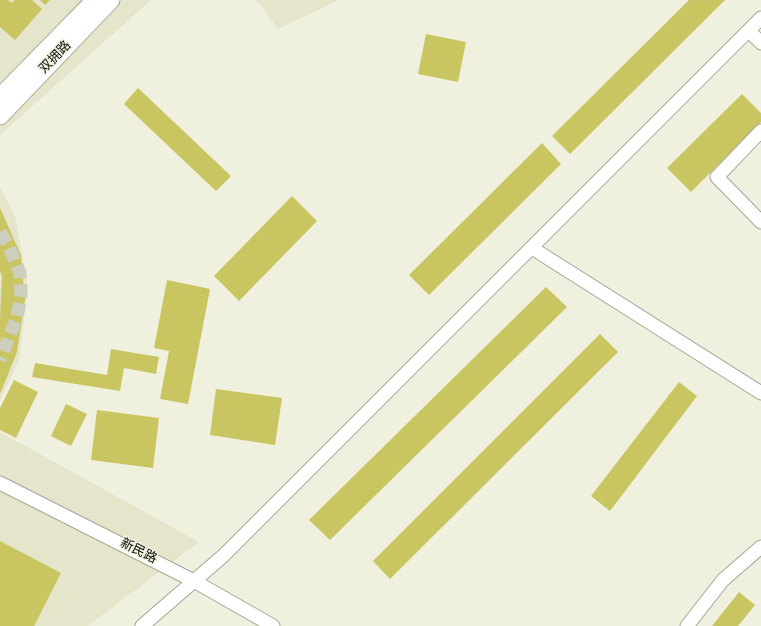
<!DOCTYPE html>
<meta charset="utf-8">
<style>
body{margin:0}
canvas{display:block;background:#f0f0df}
</style>
<canvas width="761" height="626"></canvas>
<script>
const g = document.querySelector('canvas').getContext('2d');
g.lineJoin = 'round';
function paint(path, color) { g.fillStyle = color; g.fill(path, 'evenodd'); }
function stroke(path, color, width, dash) { g.strokeStyle = color; g.lineWidth = width; g.lineCap = dash ? 'butt' : 'round'; g.setLineDash(dash || []); g.stroke(path); }
function drawText(font, color, halo, rows, align = 'center') {
  g.font = font + ' Overpass,"Noto Sans SC",sans-serif'; g.lineWidth = 3; g.setLineDash([]); g.textBaseline = 'middle'; g.strokeStyle = halo; g.fillStyle = color; for (const [text, x, y, turn = 0] of rows) {
    g.save(); g.translate(x, y); g.rotate((+turn || 0) * Math.PI / 180); g.textAlign = isNaN(turn) ? turn : align; if (halo) g.strokeText(text, 0, 0); g.fillText(text, 0, 0); g.restore();
  }
}
const built = new Path2D(`
 M0 0H151L0 135Z
 M256 0H339L278 29Z
 M0 187 15 216 28 287 19 360 0 401Z
 M0 432 199 542 88 626H0Z`);
const building = new Path2D(`
 M0 0H8L12 3 15 0H32L42 9 15 40 0 27Z
 M40 0H50L45 5Z
 M689 0H725L570 154 552 136Z
 M426 34 466 42 458 82 418 74Z
 M138 88 231 176 216 191 124 104Z
 M742 94 761 113V122L691 192 667 168Z
 M542 143 561 164 429 295 409 275Z
 M292 196 317 221 239 301 214 276Z
 M0 208 21 255 25 300 17 352 0 394V320L2 276 0 271Z
 M167 280 210 289 188 404 160 399 169 351 154 348Z
 M546 287 567 307 330 540 309 520Z
 M600 334 618 352 390 579 373 561Z
 M111 349 159 357 156 374 124 368 120 391 32 377 35 363 107 375Z
 M14 380 38 392 16 438 0 430V408Z
 M679 382 697 396 610 511 591 496Z
 M216 389 282 398 275 445 210 435Z
 M66 404 87 414 71 446 51 436Z
 M97 410 159 418 153 468 91 460Z
 M0 541 61 573 34 626H0Z
 M739 592 755 605 738 626H712Z`);
const minorTunnel = new Path2D(`
 M0 232 8 244 20 273 21 296 17 317 0 360`);
const minor = new Path2D(`
 M749 31 761 43
 M761 131 717 177 761 222
 M532 248 761 393
 M0 483 194 581 273 626
 M142 626 223 556 761 18
 M687 626 723 580 761 547`);
const major = new Path2D(`
 M0 97 95 0
 M0 116 111 0`);
const streetNames = [
 ["双拥路",56,58,-46],
 ["新民路",138,552,27]
];
paint(built, '#e5e5cc');
paint(building, '#c9c561');
stroke(minorTunnel, '#cecebf', 13, [13, 6]);
stroke(minor, '#a7a696', 15);
stroke(major, '#a7a696', 19);
stroke(minor, '#fff', 13);
stroke(major, '#fff', 17);
drawText('13px', '#0f0e09', '#f0f0df', streetNames);
</script>
